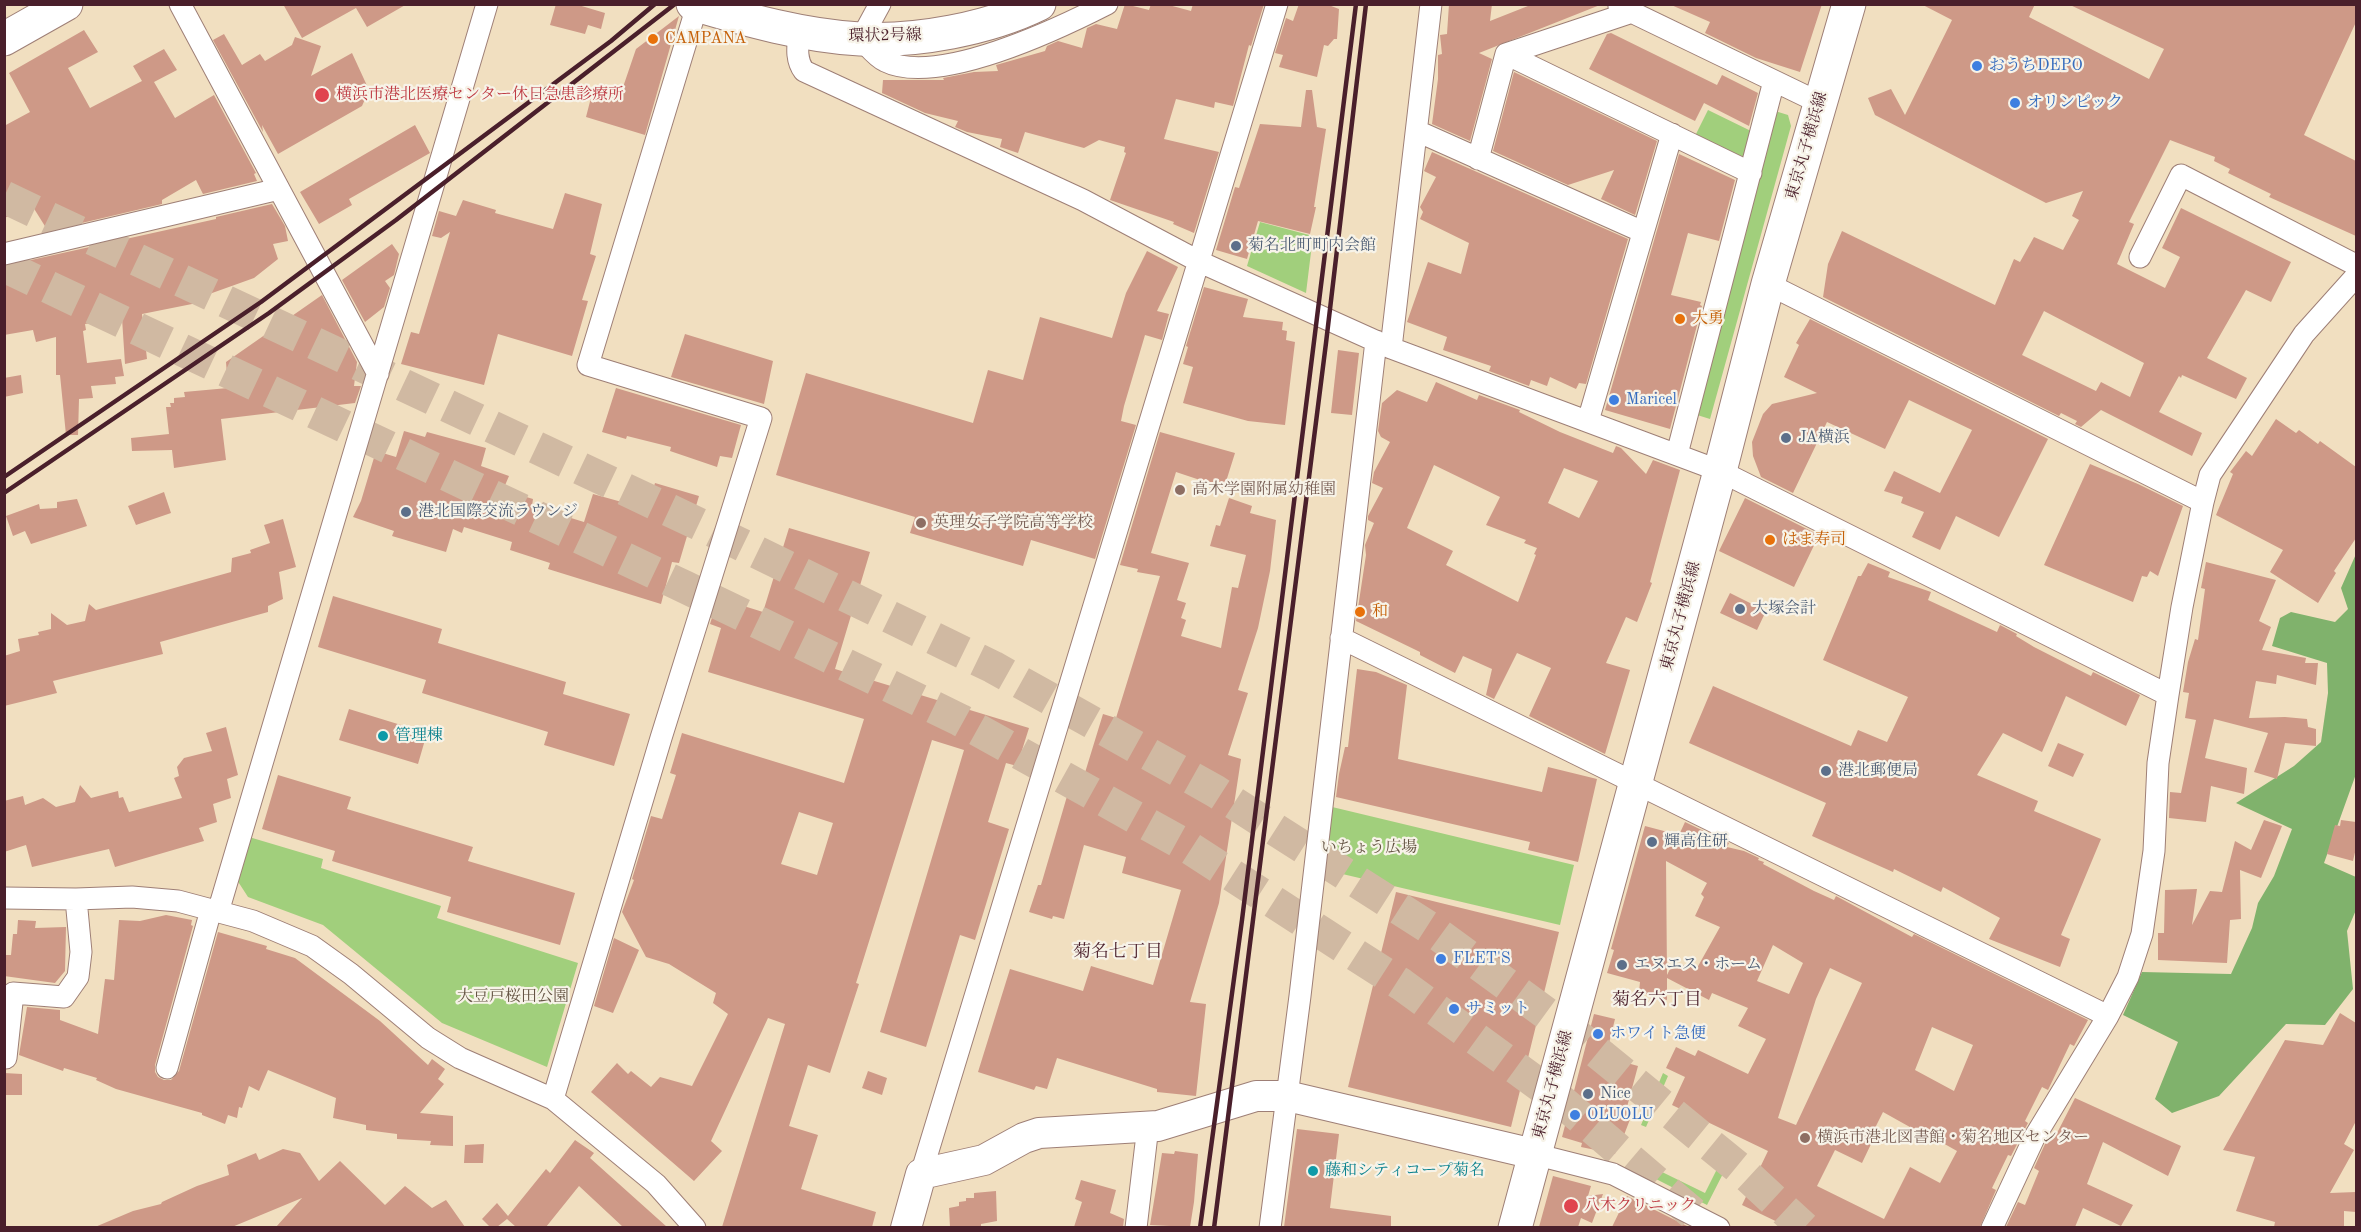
<!DOCTYPE html>
<meta charset="utf-8">
<style>
body{margin:0}
#map{position:relative;width:2361px;height:1232px;overflow:hidden;background:#f1dfc0;font-family:"Old Standard TT",serif}
canvas{display:block}
.frame{position:absolute;inset:0;border:6px solid #4a1f2b;pointer-events:none}
</style>
<div id="map">
<canvas width="2361" height="1232"></canvas>
<div class="frame"></div>
</div>
<script>
const g = document.querySelector('canvas').getContext('2d');
g.lineJoin = 'round';
function paint(path, color) { g.fillStyle = color; g.fill(path, 'evenodd'); }
function stroke(path, color, width, dash) { g.strokeStyle = color; g.lineWidth = width; g.lineCap = dash ? 'butt' : 'round'; g.setLineDash(dash || []); g.stroke(path); }
function drawText(font, color, halo, rows, align = 'center') {
  g.font = font + ' "Old Standard TT","Noto Serif JP",serif'; g.lineWidth = 4.5; g.setLineDash([]); g.textBaseline = 'middle'; g.strokeStyle = halo; g.fillStyle = color; for (const [text, x, y, turn = 0] of rows) {
    g.save(); g.translate(x, y); g.rotate((+turn || 0) * Math.PI / 180); g.textAlign = isNaN(turn) ? turn : align; if (halo) g.strokeText(text, 0, 0); g.fillText(text, 0, 0); g.restore();
  }
}
const green = new Path2D(`
 M1708 110 1753 132 1747 163 1694 138Z
 M1775 111 1788 115 1791 126 1710 419 1694 414Z
 M1260 222 1313 236 1306 293 1247 266Z
 M1328 806 1574 865 1560 925 1321 869Z
 M249 837 323 859 321 868 441 906 437 918 578 963 547 1067 442 1023 323 925 248 897 237 880Z
 M1663 1073 1668 1076 1646 1127 1641 1125Z
 M1725 1153 1732 1156 1707 1205 1656 1179 1660 1171 1705 1193Z`);
const forest = new Path2D(`
 M2356 554V774L2324 863 2356 877V910L2347 931 2353 989 2325 1025 2286 1024 2219 1096 2172 1113 2155 1099 2178 1042 2123 1015 2142 972 2231 974 2252 928 2258 903 2274 876 2292 829 2236 803 2294 766 2321 742 2328 693 2327 663 2272 646 2280 618 2291 612 2335 622 2348 609 2341 588Z`);
const building = new Path2D(`
 M283 4H407L367 27 356 8 302 38Z
 M556 4H575L605 13 601 29 588 25 585 34 550 25Z
 M1125 4 1149 10 1151 4H1165L1191 11 1193 4H1264L1251 46 1249 45 1233 106 1215 102 1214 108 1176 99 1164 139 1219 152 1194 233 1173 224 1174 222 1110 200 1126 153 1124 152 1125 147 1099 140 1084 148 1025 132 1018 153 1000 147 1002 139 967 132 955 127 958 121 925 113 882 93 883 80H944L943 78 974 72 998 71 996 65 1045 51 1047 46 1058 41 1082 48 1087 28 1096 24 1117 29Z
 M1299 4H1326L1339 9 1337 39H1334L1328 46 1324 45 1317 77 1279 67 1283 55 1275 53 1286 18 1293 21Z
 M1449 4H1492L1490 21 1533 4 1600 5 1479 53 1492 59 1470 141 1432 124 1438 79V55L1442 54 1440 35 1447 34Z
 M1669 4H1822L1800 72 1756 58 1705 33 1710 22Z
 M1921 4H2035L2029 17 2149 79 2164 49 2068 4H2356V22L2304 135 2356 161V236L2269 197 2271 194 2228 173 2230 169 2214 161 2215 157 2170 140 2129 222 2134 224 2117 264 2165 288 2180 257 2162 248 2181 208 2291 262 2271 302 2246 290 2207 358 2247 378 2236 399 2182 375 2181 378 2179 376 2159 412 2202 433 2192 456 2101 410 2081 427 2075 424 2077 421 2061 413 2059 416 1823 297 1828 264 1842 231 1995 305 2014 259 2020 262 2034 237 2063 250 2079 220 2072 216 2083 191 2046 203 1875 115 1868 98 1891 89 1905 115 1952 20ZM2044 311 2144 363 2130 397 2101 382 2096 391 2022 355Z
 M679 16 645 135 586 117 594 86 621 93 636 49Z
 M84 30 98 52 68 68 90 108 142 81 133 66 164 49 177 70 154 82 175 118 214 95 256 173 254 174 257 181 203 194 196 180 162 200V204L48 231 33 207 4 218V126L30 112 9 73Z
 M1611 33 1717 85 1722 75 1758 93 1749 126 1704 103 1695 121 1589 69 1607 34Z
 M224 34 242 65 260 54 265 61 292 45 295 37 321 46 311 76 352 53 369 90 362 106 278 154 262 125 263 132 213 40Z
 M1514 72 1657 141 1635 215 1601 199 1614 170 1568 185 1493 151Z
 M1306 90H1312L1317 127 1326 129 1314 207H1316L1310 234 1258 221 1247 259 1216 250 1235 187 1239 188 1260 124 1301 127Z
 M415 125 430 153 349 199 352 205 319 224 300 192Z
 M1432 152 1628 239 1586 384 1579 383 1576 389 1550 377 1547 386 1531 380 1529 386 1489 371 1491 366 1443 350 1447 337 1407 322 1428 262 1461 274 1469 243 1420 219 1423 212 1420 207 1436 177 1424 171Z
 M1679 154 1735 180 1719 241 1688 233 1671 295 1701 302 1700 305 1702 306 1670 429 1605 410Z
 M565 193 602 204 590 254 596 256 582 300 588 301 572 356 498 334 484 385 401 364 411 332 419 334 450 232 441 238 432 236 439 211 456 216 463 200 496 210 495 213 553 229Z
 M272 204 285 226 288 241 273 244 278 259 254 278 201 297 202 302 142 314 147 359 125 364 122 318 85 324 86 330 83 331 87 363 121 359 124 376 115 377 116 384 91 386 93 398 79 399 78 435H66L60 375H56V337L36 342 33 330 4 335V266L216 219V217Z
 M392 244 399 254 394 275 385 281 390 288 384 307 365 322 342 280Z
 M1147 251 1178 267 1157 311 1169 314 1162 340 1145 335 1124 406 1121 421 1136 425 1095 559 1031 540 1023 566 910 533 915 517 776 475 806 373 973 423 988 370 1023 380 1040 317 1112 338 1126 293Z
 M1204 287 1248 299 1243 317 1283 322 1282 330 1287 331 1286 340 1295 342 1285 425 1248 421 1183 403 1193 367 1183 364 1188 347 1186 346Z
 M322 295 357 362 354 386H361L355 403 221 419 226 460 174 468 172 450 132 451 131 438 169 434 166 407H171L170 403H174V398L185 397 184 392 228 388 226 362Z
 M1810 319 2048 439 1999 537 1956 516 1940 550 1912 537 1924 512 1901 503 1903 497 1884 491 1894 471 1940 493 1972 430 1909 400 1885 449 1827 422 1793 493 1761 477 1753 456 1752 442 1763 414 1772 404 1817 393 1784 377 1799 345 1796 343Z
 M685 334 773 361 764 404 671 377Z
 M1338 350 1359 353 1352 415 1331 413Z
 M21 375 23 393 4 397V378Z
 M1436 382 1477 400 1479 395 1520 410 1519 412 1560 432 1613 453 1616 446 1621 448 1646 474 1653 460 1680 470 1650 582 1652 583 1637 622 1626 617 1606 663 1630 670 1605 754 1529 716 1551 668 1517 653 1494 699 1486 695 1492 669 1463 656 1455 673 1420 655V652L1356 621 1366 555 1365 545 1374 523 1368 520V516L1383 488 1372 483 1374 472 1390 442 1381 437 1378 431 1382 403 1397 390 1427 402ZM1434 465 1500 497 1486 525 1526 540 1524 543 1537 548 1534 554 1536 555 1518 602 1446 565 1453 551 1407 528ZM1564 468 1598 481 1579 518 1548 503Z
 M616 388 741 425 732 458 720 456 717 467 670 451 671 447 627 436 626 439 602 432Z
 M2276 419 2296 433 2299 430 2318 444 2320 441 2356 467V538L2334 571 2336 573 2318 603 2270 572 2283 550 2216 515 2233 474 2230 472 2246 451 2252 456Z
 M404 431 425 437 427 432 486 448 481 466 509 476 503 490 533 499 532 506 584 522 593 494 647 509 655 483 699 496 679 563 672 562 661 604 548 569 550 563 510 550 512 542 464 527 462 533 453 529 446 552 392 536 394 531 353 517 361 501 376 451 396 457Z
 M1160 432 1235 453 1224 488 1176 472 1151 553 1189 563 1177 600 1186 603 1181 618 1186 620 1181 636 1221 648 1232 587 1238 588 1246 555 1210 546 1216 525 1220 526 1229 498 1252 506 1250 513 1276 520 1270 571 1258 628 1238 690 1248 693 1228 755 1241 759 1219 903 1190 1002 1206 1004 1196 1096 1157 1092V1089L1057 1058 1047 1089 1036 1086 1034 1090 978 1072 1010 969 1083 991 1091 966 1153 985 1181 890 1122 873 1126 857 1084 845 1064 919 1053 916 1052 919 1029 912 1038 885H1041L1070 786 1080 789 1103 714 1116 718 1160 576 1137 572 1138 569 1120 565Z
 M2090 464 2138 484 2183 506 2158 576 2150 571 2147 577 2142 576 2133 602 2044 565Z
 M164 492 171 513 136 525 128 506Z
 M1745 498 1819 535 1794 587 1719 551Z
 M77 499 87 526 31 544 25 531 13 536 6 516 39 504 40 509 57 508V502Z
 M283 519 296 567 279 572 283 599 268 606V612L160 642 163 654 53 681 57 693 4 706V656L20 651 18 639 39 635 38 632 51 629V613L67 625 85 621 89 604 96 610 231 572 232 558 251 553 250 550 270 543 264 525Z
 M789 528 870 552 835 669 1029 728 1017 766 1006 763 988 822 1009 829 975 940 960 935 926 1047 880 1032 964 750 932 740 856 983 859 984 830 1073 808 1065 789 1126 818 1135 801 1189 876 1212 872 1227H722L785 1024 768 1018 711 1141 722 1151 694 1181 591 1092 617 1063 628 1074 631 1071 651 1087 660 1077 692 1086 728 1014 713 1003 716 993 669 964 646 957 622 912 634 880 632 879 651 816 662 819 676 775 670 773 682 733 844 783 864 719 708 672 721 628 710 624 718 598 763 612ZM799 812 833 823 817 875 781 864Z
 M2206 562 2276 580 2259 621 2271 627 2262 650 2306 658 2305 663H2318L2316 685 2277 675 2276 684 2256 681 2249 718 2285 717 2307 719 2308 727 2316 729V746L2285 743 2277 779 2254 772 2268 733 2214 719 2205 758 2247 768 2244 794 2211 786 2206 822 2169 818 2170 792 2181 793 2196 720 2185 718 2189 693 2183 692 2188 662 2195 639 2198 640 2205 589 2201 588Z
 M1868 563 1890 572 1888 577 1931 592 1928 600 1997 632 2000 625 2017 634 2016 636 2034 647 2091 676 2093 672 2140 695 2126 726 2066 696 2042 752 2003 733 1977 775 2038 801 2034 811 2101 839 2061 935 2070 939 2060 967 1989 939 2000 918 1943 887 1941 892 1894 869 1893 872 1812 836 1826 803 1689 743 1713 686 1851 746 1858 730 1887 742 1908 697 1823 660 1858 576H1861Z
 M1730 593 1766 611 1757 630 1720 613Z
 M333 596 442 629 438 643 566 682 563 694 630 714 614 766 544 745 548 732 422 693 426 680 318 647Z
 M1357 669 1376 672 1407 685 1398 759 1542 792 1548 767 1597 779 1578 862 1528 850 1530 842 1336 797 1339 774 1345 747H1348Z
 M349 709 427 733 418 764 339 740Z
 M226 727 238 775 227 779 231 798 213 804 217 822 199 828 204 841 115 867 109 849 32 867 26 845 4 852V801L23 796 25 805 43 798 56 807 75 802 80 785 91 798 118 791 119 798 123 797 129 812 182 798 174 778 179 776 177 767 184 758 212 751 206 733Z
 M2058 743 2084 754 2073 777 2048 766Z
 M278 775 351 797 347 809 473 847 468 861 575 893 560 945 447 912 451 897 332 861 335 851 262 829Z
 M2264 820 2282 826 2261 878 2240 870 2241 919 2230 920 2227 963 2158 960V933H2164L2165 890 2197 889 2192 925 2210 891 2222 892 2235 841 2251 850Z
 M2341 820 2356 822V848L2353 861 2327 854 2335 825 2340 826Z
 M1685 822 1729 843 1727 847 1744 851 1759 858 1758 860 1764 862 1763 864 1814 891 1834 900 1836 896 1912 937 1914 934 2088 1020 2074 1046 2070 1044 2048 1090 2042 1087 2025 1121 2028 1123 2011 1156 2008 1155 1992 1188 1996 1190 1980 1227H1788L1742 1205 1768 1151 1672 1105 1685 1077 1666 1068 1676 1047 1695 1056 1698 1050 1748 1074 1766 1039 1738 1026 1748 1008 1712 993 1709 1000 1667 978V1000L1639 992 1640 982 1607 973 1614 950 1611 949 1645 826 1679 835ZM1666 861 1707 883 1701 894 1704 897 1695 916 1720 927 1697 968 1673 963 1667 975ZM1773 945 1803 963 1789 994 1757 981ZM1830 968 1862 983 1796 1125 1778 1118 1816 999ZM1932 1027 1973 1045 1954 1091 1915 1070ZM1883 1112 1917 1131 1918 1129 1957 1151 1940 1183 1910 1167 1884 1219 1817 1186 1835 1150 1862 1163 1871 1144 1868 1142Z
 M1396 892 1559 932 1511 1127 1348 1087Z
 M166 915 192 920 191 925 193 926 155 1065V1072L158 1077 164 1080H171L179 1071 218 932 267 946 266 949 295 958 380 1021 428 1065 432 1059 445 1069 438 1079 444 1084 420 1113 453 1116V1146L430 1145 431 1141 397 1139V1134L366 1130V1125L333 1118 336 1098 268 1070 259 1091 249 1086 242 1108 239 1107 237 1118 228 1115 225 1124 202 1115V1113L116 1089 96 1080 97 1078 64 1068 63 1071 19 1055 27 1007 60 1010V1020L98 1034 105 979 114 980 119 920 140 921Z
 M18 920 36 921 35 928 66 927 65 971 55 983 4 976V955H11L13 934H17Z
 M614 938 639 950 613 1013 594 1006Z
 M2340 1013 2356 1023V1121L2344 1144 2354 1150 2330 1193 2356 1192V1212L2344 1211V1227H2274L2275 1222 2236 1211 2255 1157 2223 1150 2285 1040 2323 1045Z
 M1594 1014 1615 1019 1609 1043 1613 1044 1609 1058 1638 1066 1627 1107 1634 1109 1624 1135 1620 1134 1615 1154 1581 1147 1582 1143 1562 1137Z
 M868 1071 887 1078 882 1095 862 1088Z
 M4 1073 22 1074V1095H4Z
 M2075 1098 2181 1146 2168 1176 2103 1142 2087 1184 2133 1205 2121 1226 2083 1208 2075 1227H2006L2018 1202 2025 1205 2039 1171 2034 1168 2045 1144 2052 1133 2056 1135Z
 M1297 1129 1339 1134 1330 1208 1391 1216V1227H1284Z
 M575 1140 594 1153 590 1158 667 1227H623L579 1186 546 1227H516L507 1219 497 1227H490L482 1219 497 1203 508 1216 546 1169 550 1173Z
 M484 1144 483 1163H464L465 1145Z
 M283 1149 300 1153 319 1181 340 1161 385 1205 405 1186 432 1208 446 1200 465 1227H276L302 1198 232 1227H95L133 1211 161 1204 162 1202 197 1186 229 1175 227 1165 256 1153 259 1160Z
 M1175 1151 1198 1154 1194 1202 1190 1227 1150 1225 1162 1153 1174 1154Z
 M1553 1176 1591 1186 1588 1196 1603 1194 1592 1223 1581 1218 1578 1227H1539Z
 M1081 1180 1116 1190 1110 1213 1124 1219 1123 1227H1074L1082 1202 1075 1199Z
 M996 1191 997 1221 981 1224V1227H950L949 1208 959 1206V1202L966 1201V1198H974V1193Z
 M1627 1196 1689 1227H1612Z`);
const highwayTunnel = new Path2D(`
 M4 197 705 527 993 667 1215 791 1428 927 1580 1038 1741 1170 1804 1228
 M4 266 685 587 960 720 1185 845 1401 984 1560 1100 1697 1217`);
const street = new Path2D(`
 M180 4 378 374
 M880 4 861 39C868 46 876 57 885 61 937 87 1058 29 1107 4
 M1619 6 1820 103
 M799 31C798 45 795 59 804 71L1083 200 1200 262 1391 348 1720 471 2168 695
 M1506 54 1751 173
 M1417 131 1643 232
 M1478 159 1506 54 1632 12
 M4 254 279 189
 M2140 257 2181 175 2356 265
 M1768 284 2203 502
 M1391 348 1431 4
 M1588 421 1672 134
 M1677 454 1774 81
 M1341 638 2108 1016
 M4 898 76 899 132 897 178 901 253 921 312 946 351 974 428 1038 460 1058 553 1099 656 1184 695 1228
 M218 912 487 4
 M4 1058H6L13 993 64 997 78 977 81 952 76 899
 M167 1068 211 910
 M553 1099 661 738 761 418 588 365 697 6
 M1534 1154 1613 1174 1719 1228
 M921 1174 1277 4
 M1136 1228 1148 1126
 M1270 1228 1300 996 1376 341
 M1992 1228 2034 1138 2108 1016 2128 977 2142 934 2154 851 2158 763 2168 695 2182 607 2203 502 2210 475 2304 334 2356 276`);
const secondary = new Path2D(`
 M906 1228 921 1174 984 1160 1024 1138 1039 1133 1158 1126 1256 1096H1287L1534 1154`);
const primary = new Path2D(`
 M693 4C747 20 804 36 860 39 916 42 988 29 1039 4
 M4 39 66 4
 M1515 1228 1720 471 1768 284 1849 4`);
const rail = new Path2D(`
 M4 477 261 302 611 41 655 4
 M4 493 269 313 396 220 675 4
 M1200 1228 1242 920 1356 4
 M1214 1228 1326 343 1366 4`);
const markers = [
 [653,39,6,"#e8710a"],
 [1977,66,6,"#3f7fe0"],
 [322,95,8,"#e0444e"],
 [2015,103,6,"#3f7fe0"],
 [1236,246,6,"#5c6f8a"],
 [1680,319,6,"#e8710a"],
 [1614,400,6,"#3f7fe0"],
 [1786,438,6,"#5c6f8a"],
 [1180,490,6,"#8d6e63"],
 [406,512,6,"#5c6f8a"],
 [921,523,6,"#8d6e63"],
 [1770,540,6,"#e8710a"],
 [1740,609,6,"#5c6f8a"],
 [1360,612,6,"#e8710a"],
 [383,736,6,"#0f9aa8"],
 [1826,771,6,"#5c6f8a"],
 [1652,842,6,"#5c6f8a"],
 [1441,959,6,"#3f7fe0"],
 [1622,965,6,"#5c6f8a"],
 [1454,1009,6,"#3f7fe0"],
 [1598,1034,6,"#3f7fe0"],
 [1588,1094,6,"#5c6f8a"],
 [1575,1115,6,"#3f7fe0"],
 [1805,1138,6,"#8d6e63"],
 [1313,1171,6,"#0f9aa8"],
 [1571,1206,8,"#e0444e"]
];
const streetNames = [
 ["環状2号線",885,36,-1],
 ["東京丸子横浜線",1807,146,-74],
 ["東京丸子横浜線",1681,616,-75],
 ["東京丸子横浜線",1553,1085,-75]
];
const foodNames = [
 ["CAMPANA",665,39],
 ["大勇",1692,319],
 ["はま寿司",1782,540],
 ["和",1372,612]
];
const shopNames = [
 ["おうちDEPO",1989,66],
 ["オリンピック",2027,103],
 ["Maricel",1626,400],
 ["FLET'S",1453,959],
 ["サミット",1466,1009],
 ["ホワイト急便",1610,1034],
 ["OLUOLU",1587,1115]
];
const healthNames = [
 ["横浜市港北医療センター休日急患診療所",336,95],
 ["八木クリニック",1584,1206]
];
const serviceNames = [
 ["菊名北町町内会館",1248,246],
 ["JA横浜",1798,438],
 ["港北国際交流ラウンジ",418,512],
 ["大塚会計",1752,609],
 ["港北郵便局",1838,771],
 ["輝高住研",1664,842],
 ["エヌエス・ホーム",1634,965],
 ["Nice",1600,1094]
];
const educationNames = [
 ["高木学園附属幼稚園",1192,490],
 ["英理女子学院高等学校",933,523],
 ["横浜市港北図書館・菊名地区センター",1817,1138]
];
const cultureNames = [
 ["管理棟",395,736],
 ["藤和シティコープ菊名",1325,1171]
];
const parkNames = [
 ["いちょう広場",1369,848],
 ["大豆戸桜田公園",513,997]
];
const neighbourhoodNames = [
 ["菊名七丁目",1118,952],
 ["菊名六丁目",1657,1000]
];
paint(green, '#a1cf7c');
paint(forest, '#80b26c');
paint(building, '#ce9987');
stroke(highwayTunnel, '#d0b9a2', 33, [33, 16]);
stroke(street, '#9e7f76', 23);
stroke(secondary, '#9e7f76', 32);
stroke(primary, '#9e7f76', 35);
stroke(street, '#fff', 21);
stroke(secondary, '#fff', 30);
stroke(primary, '#fff', 33);
stroke(rail, '#4a1f2b', 4.5);
for (const [x, y, r, color] of markers) { const dot = new Path2D(); dot.arc(x, y, r, 0, 2 * Math.PI); g.fillStyle = color; g.fill(dot); stroke(dot, '#f7f3e8', 2); }
drawText('16px', '#4a1f2b', '#f7f3e8', streetNames);
drawText('16px', '#c56008', '#f7f3e8', foodNames, 'left');
drawText('16px', '#366cbe', '#f7f3e8', shopNames, 'left');
drawText('16px', '#be3a42', '#f7f3e8', healthNames, 'left');
drawText('16px', '#4e5e75', '#f7f3e8', serviceNames, 'left');
drawText('16px', '#785e54', '#f7f3e8', educationNames, 'left');
drawText('16px', '#0d838f', '#f7f3e8', cultureNames, 'left');
drawText('16px', '#645443', '#f7f3e8', parkNames);
drawText('18px', '#4a1f2b', '#f7f3e8', neighbourhoodNames);
</script>
